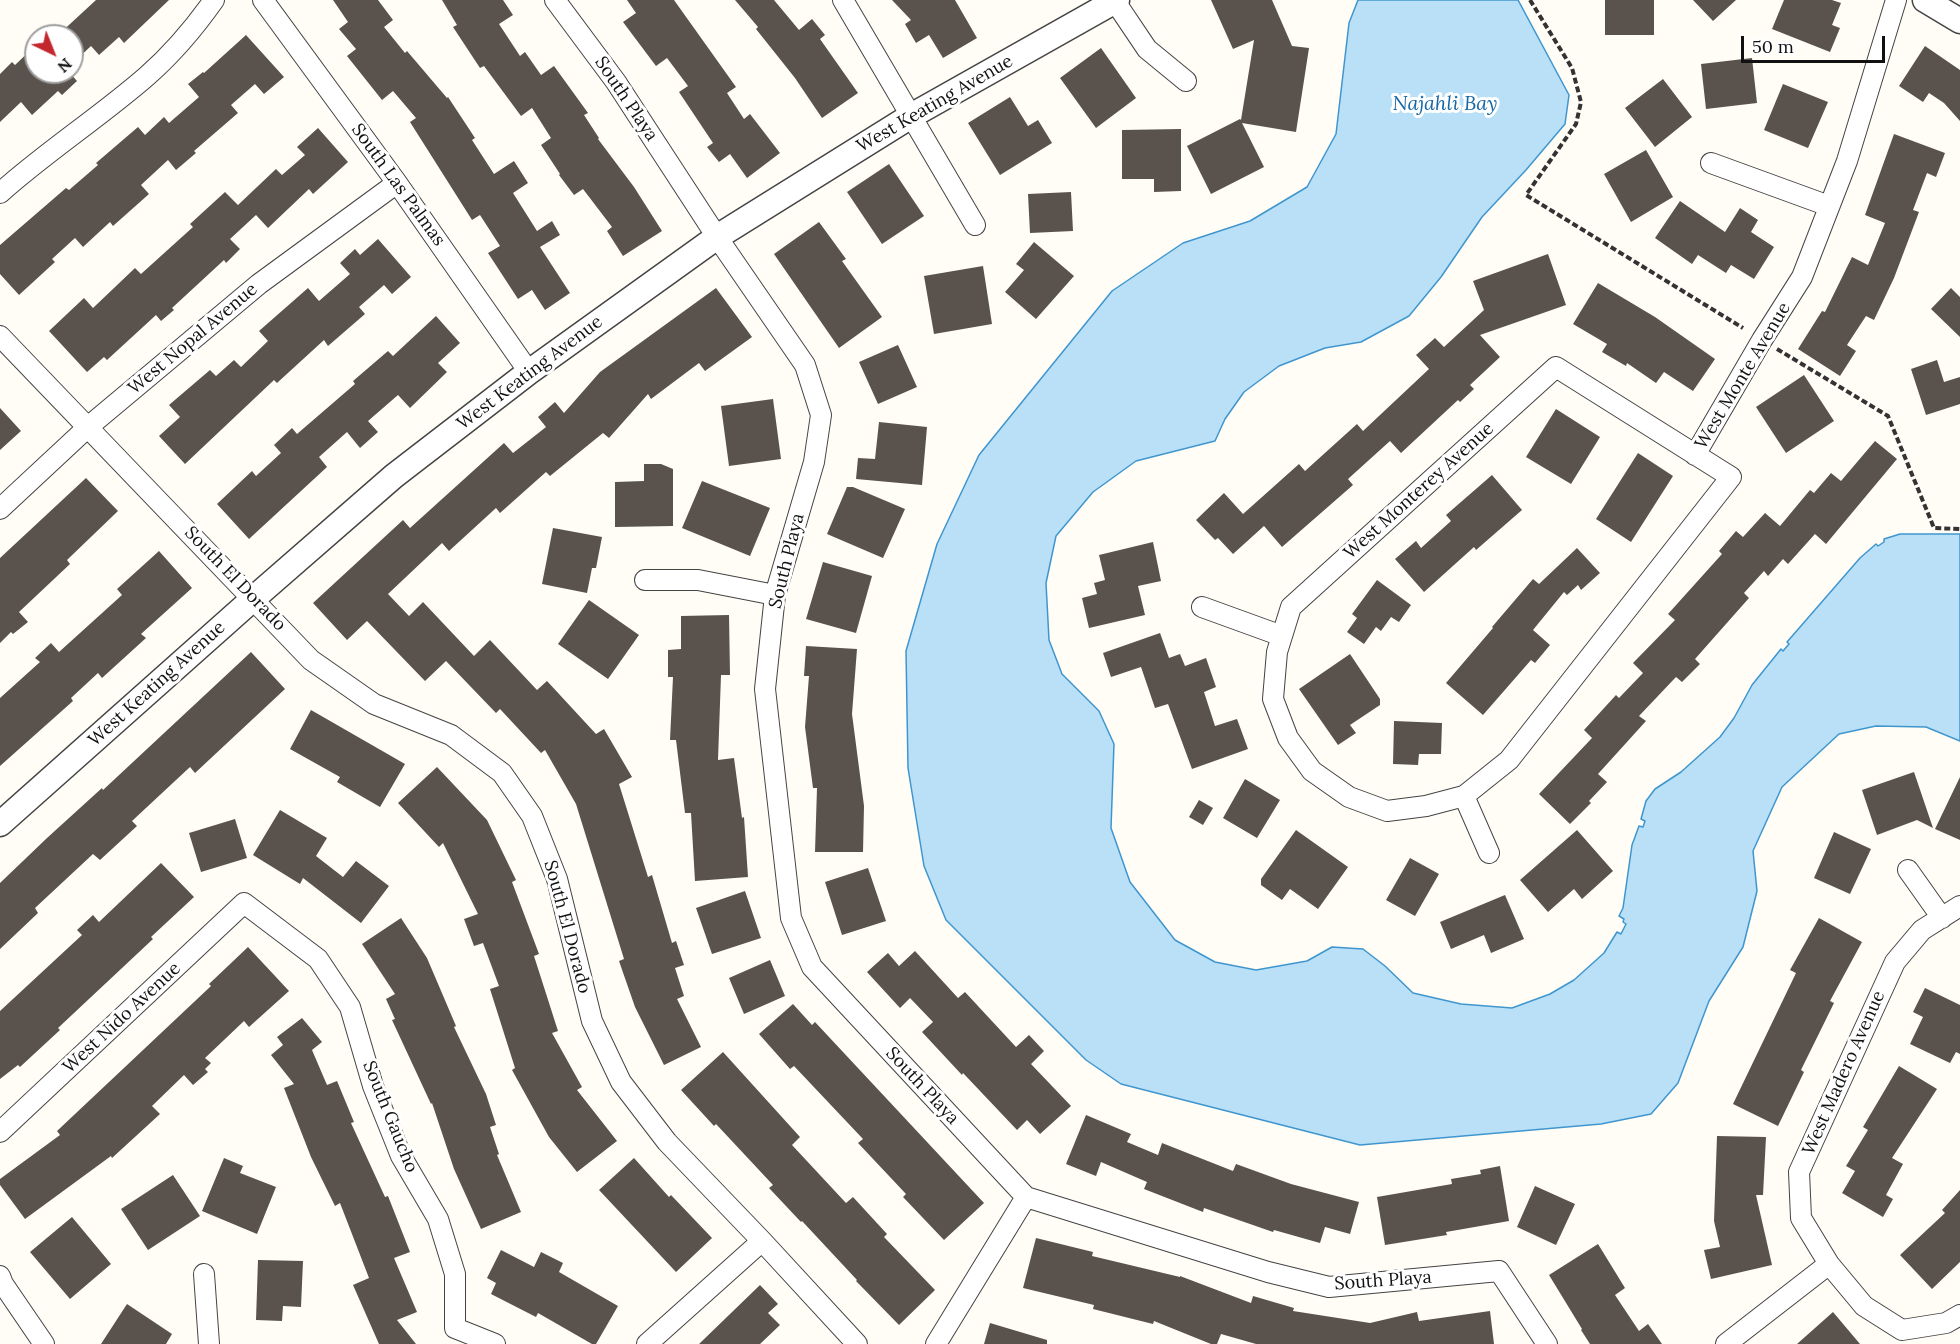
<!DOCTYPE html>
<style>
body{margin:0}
#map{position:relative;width:1960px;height:1344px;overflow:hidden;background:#fffdf5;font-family:Lora,serif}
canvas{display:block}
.north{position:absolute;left:24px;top:24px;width:60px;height:60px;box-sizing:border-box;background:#fff;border:2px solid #a0a0a0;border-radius:50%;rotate:137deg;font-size:16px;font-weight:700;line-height:24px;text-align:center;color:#111}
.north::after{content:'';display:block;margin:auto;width:21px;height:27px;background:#c4262e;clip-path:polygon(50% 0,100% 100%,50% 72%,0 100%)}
.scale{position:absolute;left:1741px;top:36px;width:144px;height:27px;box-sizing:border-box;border:3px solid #111;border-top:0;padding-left:8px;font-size:18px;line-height:21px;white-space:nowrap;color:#111;-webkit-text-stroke:4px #fff;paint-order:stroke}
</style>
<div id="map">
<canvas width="1960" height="1344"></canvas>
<div class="north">N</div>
<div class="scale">50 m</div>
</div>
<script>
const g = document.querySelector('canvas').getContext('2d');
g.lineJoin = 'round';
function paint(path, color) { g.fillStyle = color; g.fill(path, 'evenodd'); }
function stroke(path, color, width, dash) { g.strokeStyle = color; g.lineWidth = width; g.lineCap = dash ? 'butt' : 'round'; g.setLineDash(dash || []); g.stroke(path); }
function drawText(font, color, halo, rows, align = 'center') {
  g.font = font + ' Lora,serif'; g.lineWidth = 6; g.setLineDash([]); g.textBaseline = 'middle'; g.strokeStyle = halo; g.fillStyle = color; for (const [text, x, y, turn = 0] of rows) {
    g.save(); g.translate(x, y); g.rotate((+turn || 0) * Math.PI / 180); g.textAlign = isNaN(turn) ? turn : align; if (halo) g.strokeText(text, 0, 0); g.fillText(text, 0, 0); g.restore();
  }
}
const water = new Path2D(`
 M1358 0H1518L1569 95 1565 124 1526 170 1482 217 1441 277 1409 316 1361 342 1325 348 1279 366 1244 392 1225 419 1215 441 1136 461 1093 492 1056 536 1046 583 1049 640 1062 674 1099 711 1114 744 1111 828 1130 882 1175 940 1215 962 1256 970 1307 961 1332 947 1363 949 1385 966 1413 993 1461 1004 1512 1008 1550 994 1574 980 1604 953 1617 932 1621 934 1626 924 1623 922 1624 919 1619 916 1623 908 1632 845 1639 826 1643 827 1645 821 1641 819 1646 801 1655 789 1681 772 1720 737 1734 718 1752 685 1781 649 1783 651 1789 644 1787 642 1860 558 1876 544 1878 546 1884 542V539L1900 534H1960V741L1926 727 1876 726 1839 734 1782 787 1753 851 1757 891 1743 947 1709 1001 1678 1083 1651 1114 1601 1124 1360 1145 1121 1084 1086 1060 946 920 924 866 908 768 906 651 937 544 979 455 1112 291 1183 243 1250 221 1307 187 1336 134 1349 23Z`);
const building = new Path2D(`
 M96 0H169L124 43 119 37 99 55 91 46 72 64V36H57Z
 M333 0H378L393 20 384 27 405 53 407 51 447 98 448 97 475 138 472 140 494 174 514 161 528 183 513 193 537 231 552 221 560 235 540 247 570 293 545 310 532 290 518 299 488 253 500 246 480 215 472 220 410 122 416 118 393 91 382 100 347 56 356 49 339 29 348 22Z
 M442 0H503L513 15 499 24 520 56 525 52 541 75 554 66 588 113 584 115 599 138 598 139 634 187 662 231 623 256 607 231 612 227 583 189 574 195 559 175 560 174 541 145 551 138 532 108 521 116 484 66 480 68 453 27 457 25Z
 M627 0H674L736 87 727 93 744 119 750 114 780 153 747 178 730 154 719 162 707 147 713 143 679 92 688 86 667 58 656 66 623 22 636 13Z
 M735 0H774L799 30 812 19 825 35 820 39 858 93 822 118 795 78 756 29 758 27Z
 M892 0H955L977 38 943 58 929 35 916 43 905 24 911 20Z
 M1211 0H1272L1292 46 1309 48 1296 132 1242 123 1264 167 1211 194 1187 146 1240 119 1241 120 1254 40 1233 49Z
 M1605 0H1654V35H1605Z
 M1693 0H1736L1713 21Z
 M1784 0H1832L1841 3 1832 25 1840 28 1830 52 1772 29Z
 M246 35 284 77 264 94 255 84 231 105 238 113 194 151 196 153 176 170 168 160 141 185 149 194 113 226 110 222 83 247 75 238 52 259 55 262 19 295 0 274V245L66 188 69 190 98 165 96 163 138 127 145 135 164 117 169 123 199 97 188 84 203 72 204 73Z
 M36 45V72H69L77 81 62 95 58 91 32 115 21 102 0 122V74L12 62 15 65Z
 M1925 46 1960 70V121L1944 103 1929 93 1923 102 1899 86Z
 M1101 48 1136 98 1096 128 1060 78Z
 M1752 58 1757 103 1706 109 1701 64Z
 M1663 79 1692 117 1655 147 1625 108Z
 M1783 84 1828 102 1808 148 1764 130Z
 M1010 97 1028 126 1038 120 1052 143 1000 175 968 123Z
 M318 128 348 162 313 194 309 189 268 228 256 215 230 239 240 249 226 263 224 260 172 308 174 310 161 321 156 315 107 360 104 357 87 372 49 331 84 298 93 308 135 268 141 274 193 227 190 224 225 192 238 205 276 169 282 175 305 155 297 147Z
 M1181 129V191L1154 192V179H1122V130Z
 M1894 134 1945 153 1936 177 1927 173 1913 210 1919 212 1894 278 1874 320 1866 316 1847 345 1856 351 1840 376 1798 349 1822 311 1825 312 1852 257 1868 265 1885 223 1865 215Z
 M1646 150 1673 197 1631 222 1604 174Z
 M889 164 924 216 882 244 847 192Z
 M1071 192 1073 231 1030 233 1028 194Z
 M1680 201 1725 232 1740 208 1758 220 1751 232 1774 247 1754 279 1731 265 1726 273 1698 255 1692 264 1655 238Z
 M819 222 846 259 842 261 882 317 839 348 774 254Z
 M378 239 411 277 392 294 384 285 359 307 365 314 328 346 324 340 277 383 274 380 185 464 159 436 180 417 169 405 210 370 216 376 234 360 241 367 268 341 259 331 308 288 319 301 350 274 340 263 355 249 360 255Z
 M1034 242 1074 276 1036 319 1005 292 1024 270 1016 264Z
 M1548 254 1566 305 1480 335 1500 357 1470 385 1474 389 1460 402 1458 400 1401 453 1390 441 1348 479 1353 485 1282 547 1264 526 1233 554 1218 538 1215 540 1196 520 1224 493 1243 514 1299 464 1305 471 1357 424 1363 431 1429 369 1416 355 1435 338 1444 347 1484 310 1473 281Z
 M983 266 992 324 934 334 924 276Z
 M1598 283 1655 317 1715 359 1693 391 1664 372 1656 383 1627 363 1626 366 1602 352 1607 344 1573 324Z
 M716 288 752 337 705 371 699 363 651 399 648 394 609 438 603 433 550 476 546 472 500 513 496 508 449 551 442 543 388 594 409 616 423 602 474 656 490 640 537 690 547 681 596 734 604 729 632 777 619 784 648 877 652 875 672 943 676 941 684 965 675 968 684 996 677 999 701 1047 664 1065 635 1007 619 961 624 959 576 804 545 750 541 753 500 709 496 713 446 661 425 681 367 621 347 640 313 603 403 520 410 528 504 443 513 453 546 427 538 417 555 402 564 413 600 372Z
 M1951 288 1960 297V337L1931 309Z
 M436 316 460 343 438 363 447 372 410 408 398 395 368 421 378 432 360 448 347 432 319 457 327 467 249 539 217 504 252 471 256 476 281 453 274 445 292 428 297 434 355 384 353 381 388 351 393 356Z
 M898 345 917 387 878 404 859 362Z
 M1937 360 1944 382 1960 377V404L1926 415 1911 369Z
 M1804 375 1834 421 1786 453 1756 407Z
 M773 399 781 459 729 466 721 406Z
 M0 408 21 431 0 450Z
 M1556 409 1600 437 1571 484 1526 457Z
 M879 422 927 427 922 485 856 479 858 458 875 459Z
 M1875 441 1897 459 1826 544 1815 534 1788 564 1783 559 1768 576 1764 571 1744 593 1749 598 1695 659 1700 664 1682 682 1676 677 1639 716 1646 721 1598 774 1607 782 1589 801 1591 803 1570 824 1539 794 1592 738 1584 730 1616 695 1619 698 1643 673 1633 663 1675 620 1668 614 1722 554 1719 551 1736 531 1743 537 1765 513 1780 526 1810 490 1814 493 1831 473 1841 481Z
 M1638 453 1673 476 1631 542 1596 519Z
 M644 464H661L673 469V526L615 527V482L644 481Z
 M1492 475 1522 510 1476 550 1474 547 1424 592 1395 559 1416 541 1421 548 1451 521 1446 515Z
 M86 478 118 511 67 560 70 564 19 612 28 622 13 634 11 632 0 643V558Z
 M702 481 770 508 750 556 682 528Z
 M847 487H853L905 509 883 558 827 534Z
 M553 528 602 537 596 568H592L587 593 542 584Z
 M1153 542 1161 581 1138 586 1145 615 1089 628 1082 598 1097 594 1094 583 1105 580 1099 555Z
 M1577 548 1600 573 1581 590 1578 585 1567 595 1564 592 1533 630 1550 645 1535 663 1531 660 1483 715 1446 683 1493 628 1492 627 1533 579 1539 584Z
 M159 551 192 588 141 634 146 638 102 678 98 673 71 698 73 701 0 766V698L40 662 35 658 51 643 59 652 122 595 117 589Z
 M823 562 872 576 856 633 806 619Z
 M1377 580 1411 605 1399 622 1391 617 1381 631 1376 627 1364 644 1347 632 1357 618 1352 614Z
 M589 600 639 635 608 679 558 644Z
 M729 615 730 675H721L718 760 734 758 742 818 744 817 748 877 695 881 691 813H685L676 740H670L673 677H668V650L681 649V616Z
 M1160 633 1169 658 1180 654 1185 666 1206 658 1216 687 1204 692 1215 726 1237 719 1248 749 1192 769 1168 704 1155 708 1141 667 1111 677 1103 653Z
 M806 646 857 649 852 714 864 806 863 852H815L817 788H813L805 727 809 676H804Z
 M251 652 285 689 195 773 190 767 132 821 137 826 100 860 93 854 35 908 38 913 0 949V883L47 838 102 788 103 790Z
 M1350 654 1380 699V705L1350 725 1356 733 1338 745 1299 689Z
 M311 710 405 764 380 807 337 782 340 777 290 749Z
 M1394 721 1442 723 1441 754H1419L1418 765 1393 764Z
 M437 767 487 820 516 880 512 882 539 954 534 956 558 1031 552 1033 582 1087 577 1090 617 1141 577 1172 549 1137 512 1070 515 1068 490 989 499 986 483 943 474 946 464 919 478 914 443 843 439 847 398 803Z
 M1914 772 1933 828 1917 820 1877 835 1862 790Z
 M1960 777V840L1935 829Z
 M1245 779 1280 800 1257 838 1223 818Z
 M1199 800 1213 808 1203 825 1189 817Z
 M280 810 327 838 316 856 343 877 356 861 389 886 361 923 303 878 300 884 253 855Z
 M235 819 247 858 201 872 189 833Z
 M1296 830 1348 867 1318 909 1290 889 1282 900 1261 885V879Z
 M1577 830 1613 871 1582 899 1574 889 1548 912 1520 880Z
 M1834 832 1871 849 1850 894 1814 878Z
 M1410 858 1439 874 1415 916 1386 900Z
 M161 863 194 897 151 937 153 939 58 1028 60 1030 20 1067 18 1065 0 1079V1011L82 935 77 930 93 915 99 922Z
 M868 868 886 921 842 935 825 882Z
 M745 891 761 938 712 954 696 908Z
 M1505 895 1524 939 1491 953 1484 935 1451 949 1440 922Z
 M401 918 427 958 456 1026 454 1027 486 1094 496 1125 490 1127 499 1154 497 1155 521 1212 481 1229 454 1169 432 1103 431 1104 392 1020 395 1019 386 999 395 994 362 944Z
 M1819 918 1862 942 1830 1001 1834 1003 1801 1070 1804 1072 1778 1126 1733 1104 1796 973 1790 970Z
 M248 947 289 991 249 1027 244 1021 205 1058 211 1063 205 1069 208 1072 193 1085 184 1075 152 1106 160 1114 112 1158 111 1156 25 1219 0 1185V1179L60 1135 57 1131 211 986 209 984Z
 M915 951 958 998 965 992 1016 1047 1029 1035 1044 1051 1031 1064 1071 1106 1040 1134 1027 1120 1017 1130 963 1073 962 1075 922 1032 933 1022 910 998 900 1008 867 972 888 953 899 966Z
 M770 960 785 996 744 1014 729 978Z
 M1925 988 1960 1005V1054L1956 1052 1950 1063 1910 1044 1923 1017 1913 1012Z
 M793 1004 812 1025 815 1022 984 1203 944 1240 903 1197 906 1194 858 1143 863 1139 794 1066 790 1069 759 1034Z
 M302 1018 322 1042 312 1050 327 1085 337 1081 354 1122 351 1123 385 1197 388 1196 410 1252 394 1258 417 1312 397 1320 416 1344H379L353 1285 369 1278 340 1203 335 1206 311 1157 284 1088 294 1084 271 1055 283 1045 277 1037Z
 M723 1052 800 1137 792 1145 846 1203 853 1197 887 1234 884 1237 935 1290 899 1325 856 1281 857 1280 802 1221 801 1222 769 1188 773 1185 716 1124 714 1126 681 1090Z
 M1899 1066 1937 1089 1892 1158 1903 1164 1886 1195 1893 1199 1883 1217 1842 1193 1855 1171 1846 1166 1868 1130 1863 1127Z
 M1086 1115 1131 1134 1127 1142 1158 1155 1162 1143 1233 1171 1236 1164 1291 1184 1359 1202 1350 1234 1325 1227 1320 1243 1274 1230 1273 1232 1204 1208 1203 1212 1144 1189 1147 1182 1101 1162 1096 1176 1066 1164Z
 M1717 1136 1766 1137 1763 1195H1756L1772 1265 1711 1279 1704 1250 1720 1247 1714 1221Z
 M224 1158 243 1166 240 1173 276 1187 257 1234 202 1211Z
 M634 1158 669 1197 671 1195 712 1238 676 1272 599 1190Z
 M1500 1166 1509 1221 1446 1232 1447 1235 1385 1245 1377 1197 1452 1184 1451 1179 1481 1174 1480 1170Z
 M173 1175 200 1216 148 1250 121 1209Z
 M1535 1186 1575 1204 1556 1245 1517 1227Z
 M1960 1190V1262L1932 1289 1900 1255 1945 1213 1942 1210Z
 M72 1217 111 1264 70 1299 30 1252Z
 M1036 1238 1093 1252 1092 1256 1180 1277V1276L1251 1303 1253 1296 1294 1308 1293 1311 1370 1323 1417 1312 1419 1321 1490 1311 1494 1344H1256L1221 1334 1217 1344H1211L1154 1321 1153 1324 1093 1309 1094 1305 1023 1288Z
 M1598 1244 1625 1288 1615 1295 1639 1331 1648 1324 1662 1344H1590L1581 1330 1582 1329 1549 1275Z
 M501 1250 534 1267 541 1252 563 1263 559 1272 618 1306 596 1344H592L538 1313 536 1317 491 1294 496 1283 487 1278Z
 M258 1260 303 1261 301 1307 283 1306 282 1321 256 1320Z
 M760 1285 778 1304 768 1313 780 1325 760 1344H699Z
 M127 1304 172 1334 166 1344H101Z
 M1833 1312 1860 1344H1797Z
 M990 1323 1047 1340V1344H984Z`);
const path = new Path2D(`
 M1530 0 1572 68 1581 102 1576 124 1526 195 1743 328
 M1777 349 1888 416 1934 528 1960 529`);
const minor = new Path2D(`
 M263 0 397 183 529 372
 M555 0 616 82 717 237 805 365 821 415 814 462 775 595 765 689 791 918 812 967 1026 1197 1268 1272 1329 1287 1499 1271 1547 1344
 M843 0 975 225
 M1114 0 1147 49 1186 81
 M1711 163 1829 206
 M0 193C47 151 100 117 147 76 172 54 195 27 214 0
 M0 336 311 660 374 704 451 735 502 773 532 816 557 879 592 1021 621 1082 667 1142 762 1241 857 1344
 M1556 367 1731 477 1509 760 1464 796 1426 806 1387 811 1349 797 1312 771 1288 738 1273 699 1277 652 1291 607Z
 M1695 455 1762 340 1802 277 1847 161 1896 0
 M0 509 88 427 259 284 397 183
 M645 580H698L775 595
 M1202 607 1282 636
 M1464 796 1489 853
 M1908 870 1942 918
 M1960 906 1922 930 1895 962 1799 1172 1801 1218 1829 1264 1864 1306 1902 1330 1946 1323 1960 1315
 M0 1132 244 903 318 959 350 1007 373 1086 401 1156 438 1219 455 1274V1328L495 1344
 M204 1274 209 1344
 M0 1276 3 1284 44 1344
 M647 1344 762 1241
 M936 1344 1026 1197
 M1726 1344 1829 1264`);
const tertiary = new Path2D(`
 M1925 0 1960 21
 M0 824 254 598 394 476 529 372 717 237 911 116 1117 0`);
const streetNames = [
 ["South Playa",626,99,56],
 ["West Keating Avenue",935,104,-30],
 ["South Las Palmas",398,185,54],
 ["West Nopal Avenue",193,339,-40],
 ["West Keating Avenue",530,373,-37],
 ["West Monte Avenue",1743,376,-59],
 ["West Monterey Avenue",1419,491,-42],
 ["South Playa",787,561,-76],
 ["South El Dorado",235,579,46],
 ["West Keating Avenue",157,684,-42],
 ["South El Dorado",567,927,75],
 ["West Nido Avenue",122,1018,-43],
 ["West Madero Avenue",1844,1073,-66],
 ["South Playa",922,1086,47],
 ["South Gaucho",390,1117,68],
 ["South Playa",1383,1281,-4]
];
const waterNames = [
 ["Najahli Bay",1445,104]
];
paint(water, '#b9e0f7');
stroke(water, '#3f96cf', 1.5);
paint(building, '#5a524d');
stroke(minor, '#444', 22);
stroke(tertiary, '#444', 27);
stroke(path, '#333', 4, [6, 3]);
stroke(minor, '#fff', 20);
stroke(tertiary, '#fff', 24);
drawText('18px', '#111', '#fff', streetNames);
drawText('italic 20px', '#1768a6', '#fff', waterNames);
</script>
